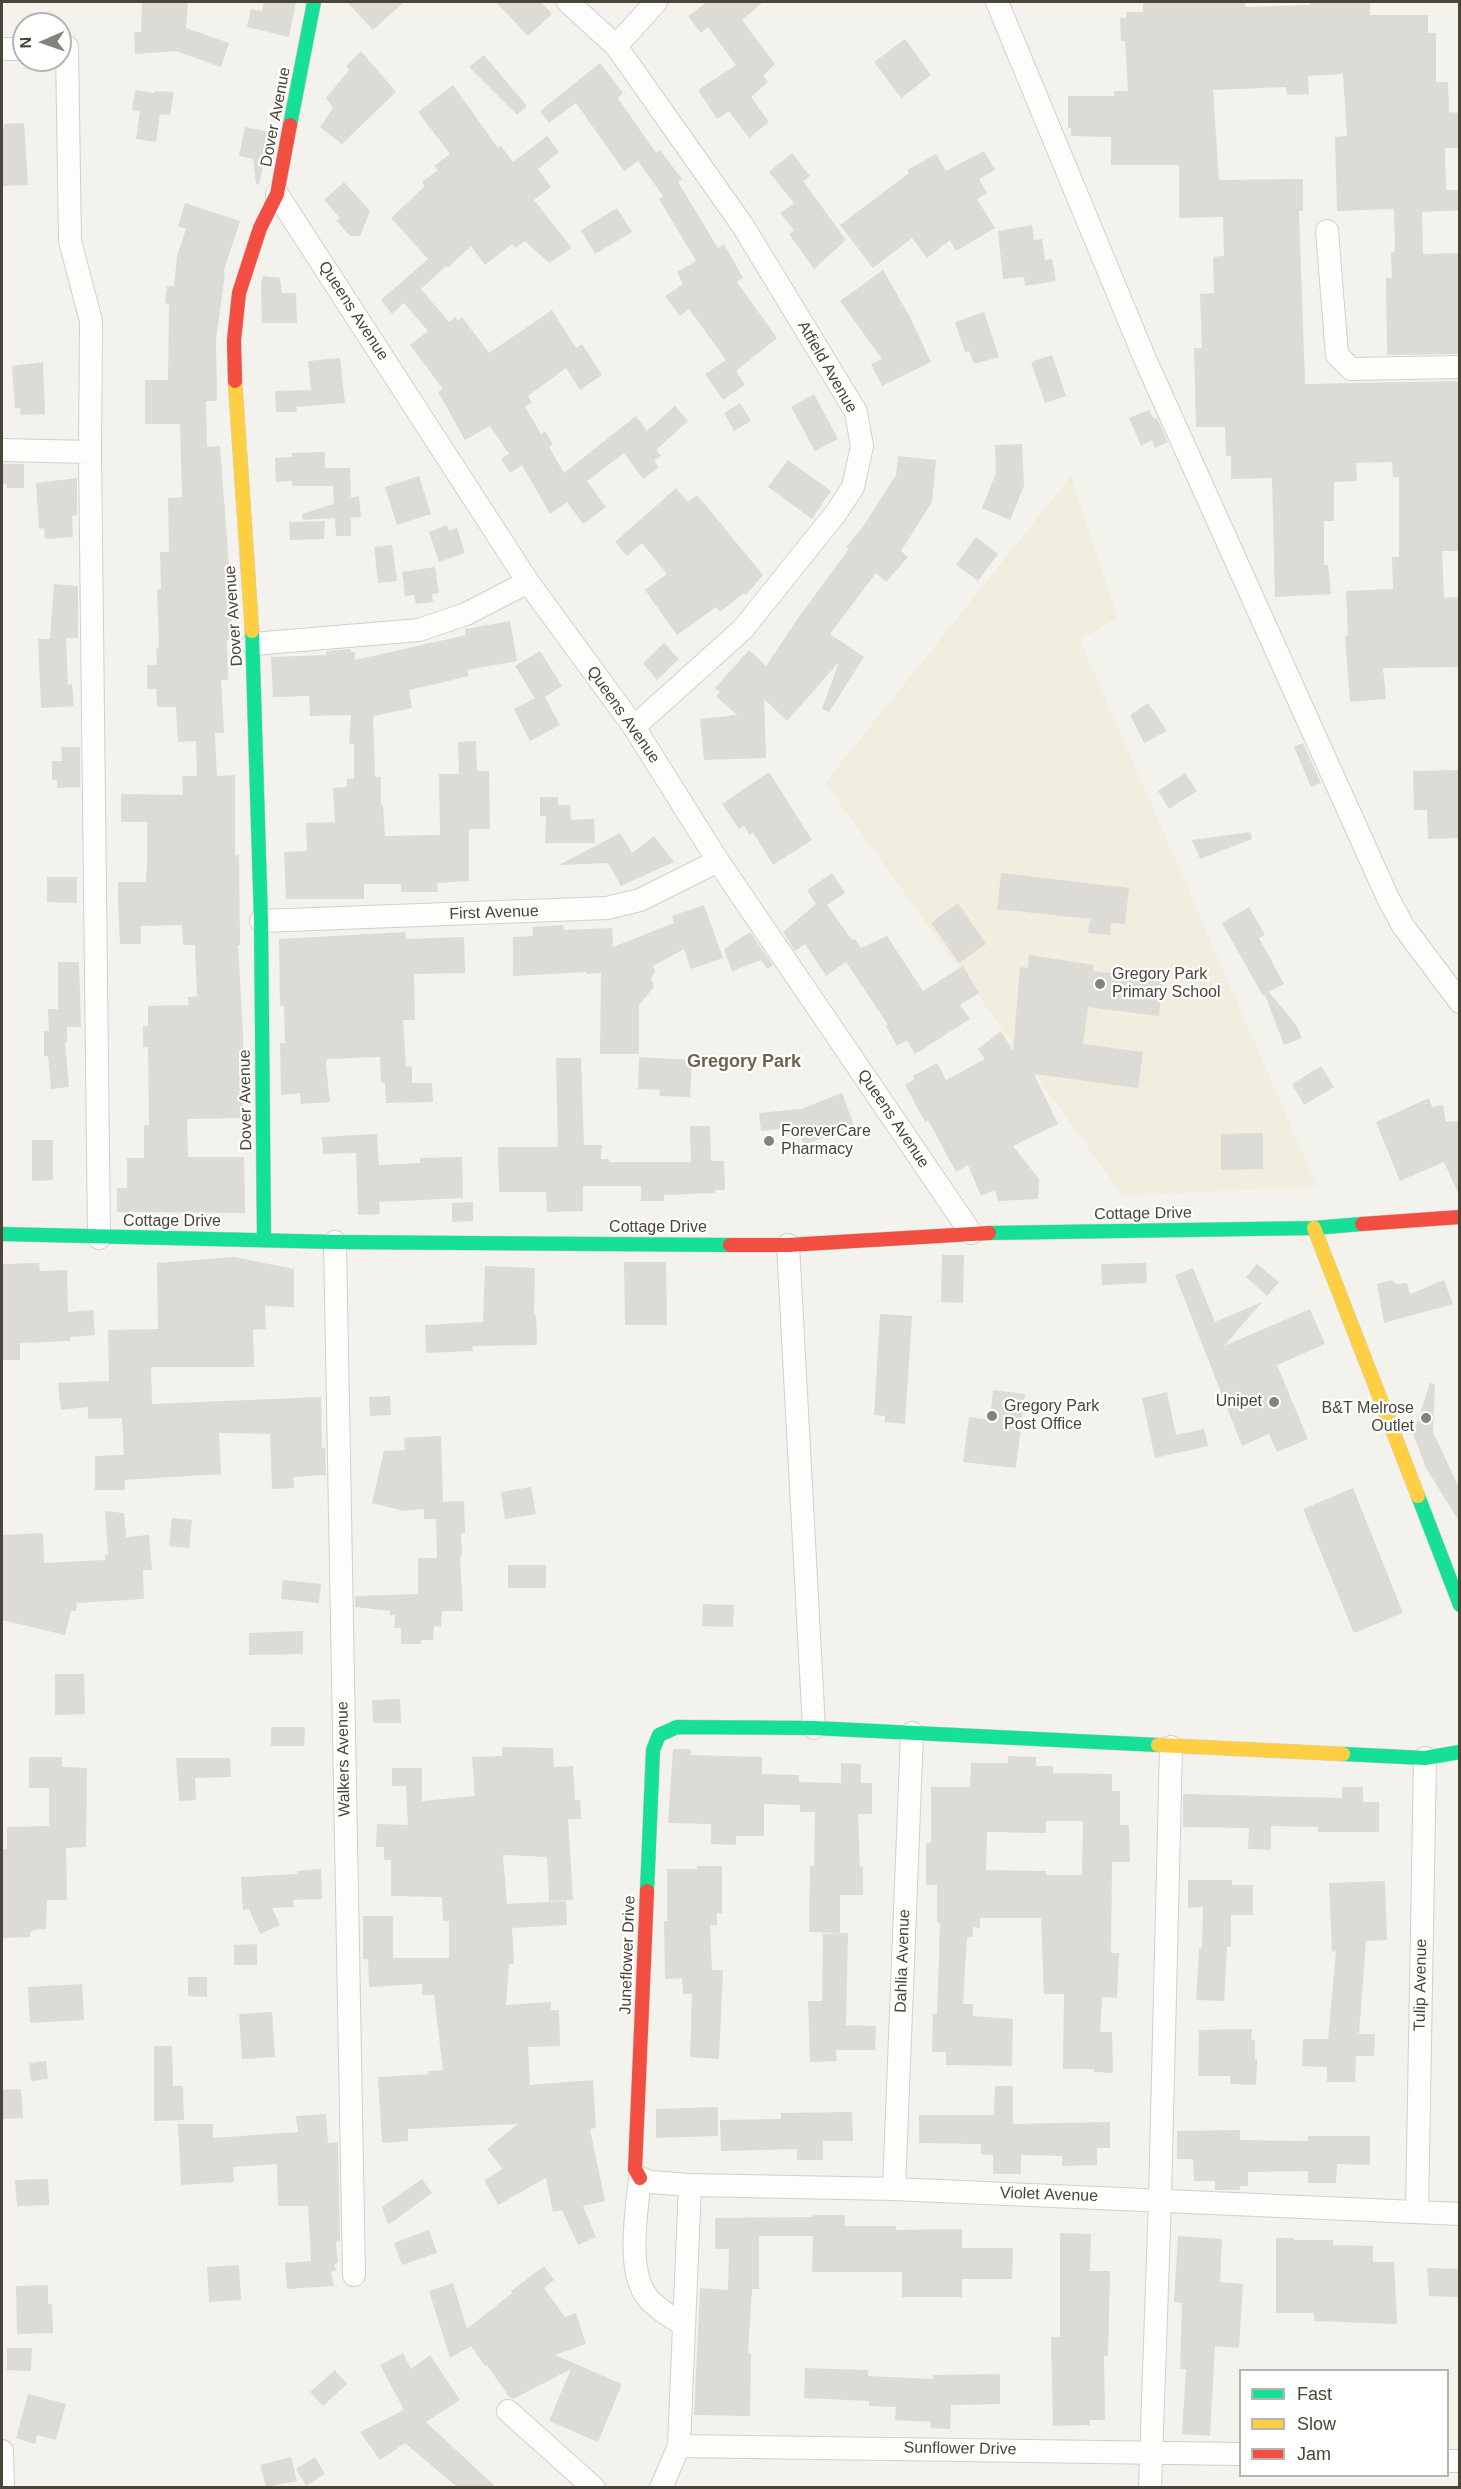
<!DOCTYPE html>
<style>
body{margin:0}
#map{position:relative;width:1461px;height:2489px;overflow:hidden;background:#f3f2ed;font-family:Arial,sans-serif}
canvas{display:block}
.frame{position:absolute;inset:0;border:3px solid #4a4537;pointer-events:none}
.legend{position:absolute;left:1239px;top:2369px;width:210px;height:108px;box-sizing:border-box;background:#fff;border:2px solid #b7b5af;margin:0;padding:8px 10px;list-style:none;font-size:18px;color:#4a4537}
.legend li{display:flex;align-items:center;gap:12px;height:30px}
.legend b{width:30px;border:2px solid #b7b5af}
.north{position:absolute;left:12px;top:12px;width:60px;height:60px;box-sizing:border-box;background:#fff;border:2px solid #b7b5af;border-radius:50%;rotate:268deg;font-size:16px;font-weight:700;line-height:24px;text-align:center;color:#4a4537}
.north::after{content:'';display:block;margin:auto;width:21px;height:27px;background:#858277;clip-path:polygon(50% 0,100% 100%,50% 72%,0 100%)}
</style>
<div id="map">
<canvas width="1461" height="2489"></canvas>
<div class="frame"></div>
<ul class="legend">
<li><b style="height:8px;background:#16e098"></b>Fast</li>
<li><b style="height:8px;background:#ffcf43"></b>Slow</li>
<li><b style="height:8px;background:#f24e42"></b>Jam</li>
</ul>
<div class="north">N</div>
</div>
<script>
const g = document.querySelector('canvas').getContext('2d');
g.lineJoin = 'round';
function paint(path, color) { g.fillStyle = color; g.fill(path, 'evenodd'); }
function stroke(path, color, width, dash) { g.strokeStyle = color; g.lineWidth = width; g.lineCap = dash ? 'butt' : 'round'; g.setLineDash(dash || []); g.stroke(path); }
function drawText(font, color, halo, rows, align = 'center') {
  g.font = font + ' Arial,sans-serif'; g.lineWidth = 4.5; g.setLineDash([]); g.textBaseline = 'middle'; g.strokeStyle = halo; g.fillStyle = color; for (const [text, x, y, turn = 0] of rows) {
    g.save(); g.translate(x, y); g.rotate((+turn || 0) * Math.PI / 180); g.textAlign = isNaN(turn) ? turn : align; if (halo) g.strokeText(text, 0, 0); g.fillText(text, 0, 0); g.restore();
  }
}
const education = new Path2D(`
 M1071 476 1118 617 1080 640 1317 1186 1123 1196 825 783Z`);
const building = new Path2D(`
 M142 2H188L186 28 229 43 221 67 176 51 135 54 134 32H141Z
 M264 2H296L289 37 247 27 251 9 262 11Z
 M347 2H404L373 30Z
 M496 2H541L552 14 528 36Z
 M707 2H763L742 20 775 64 763 76 768 82 751 97 769 122 749 138 729 111 717 119 698 90 736 65 708 27 701 33 688 16Z
 M1143 2 1245 3V7L1310 5V2H1370V15H1428V33H1436V82H1448L1449 112 1460 113V148H1445L1446 190H1460V210L1422 212 1423 254 1460 253V354L1387 355 1386 278H1392L1391 253 1395 252 1394 209 1337 211 1335 137 1347 136 1343 74 1308 76 1309 94 1287 95 1286 87 1213 90 1219 180 1303 179V211H1299L1305 384 1460 381V551H1442L1444 598 1460 597V667L1383 668 1386 699 1350 702 1345 636 1348 635 1346 591 1393 589 1392 557H1399V477H1393L1392 462 1356 463 1357 481 1334 482V521H1324V565H1328L1331 594 1275 597 1272 478 1231 479V456H1226L1225 427H1196L1194 348H1202L1200 294 1214 293 1213 257 1224 256 1223 217 1179 218V165H1111V137L1071 136V128H1068V96H1114V91H1128L1125 41H1121L1120 18H1126V12H1143Z
 M905 39 931 75 901 98 874 62Z
 M361 51 396 92 342 144 320 127 333 108 326 98 349 70 346 66Z
 M484 55 527 106 517 115 469 67Z
 M600 63 623 93 618 98 656 153 660 150 682 179 678 182 718 248 724 244 743 278 737 282 777 338 736 371 745 385 723 400 705 374 726 360 689 309 680 316 665 296 683 284 677 272 696 261 659 199 663 196 638 161 624 171 576 103 549 123 540 111Z
 M453 85 498 148 501 146 513 162 547 136 559 152 538 169 551 187 534 200 572 248 549 263 525 241 515 248 512 244 485 265 471 246 448 268 446 266 421 289 449 322 456 317 458 321 462 317 489 353 552 310 576 348 582 344 602 375 580 390 566 368 528 396 532 402 525 407 541 434 545 431 553 445 549 447 564 473 636 416 647 431 675 406 688 421 656 450 661 456 654 461 659 467 643 479 624 453 587 481 606 507 583 524 567 502 550 514 522 465 510 473 501 459 509 454 490 426 465 440 438 392 443 389 410 345 428 331 404 303 392 314 381 300 428 259 391 218 425 186 422 182 438 170 434 166 450 154 418 112Z
 M135 90 155 93V91L174 92 170 115 160 114 156 142 136 139 140 111 132 110Z
 M24 123 28 185 2 186V128H4V124Z
 M245 127 270 132 259 185 256 184 253 159 239 156Z
 M984 151 995 170 979 179 987 193 977 199 995 228 956 251 950 240 927 258 912 238 873 268 840 225 909 173 907 170 936 154 946 171Z
 M792 153 810 176 803 181 846 240 814 269 789 234 794 230 780 213 794 203 769 172Z
 M344 182 370 211 360 236H350L337 221 340 218 324 200Z
 M185 203 240 221 223 273H225L224 281 216 340 217 401H206L207 447 220 446 230 580 232 640H227L228 680H221L224 733H215L217 776 235 775V856L239 855 240 945H238L243 1035V1118L187 1119 188 1157H244L245 1213 117 1212V1188H127V1158H144V1125H149L148 1047H143V1026H148V1006L189 1005 188 997 197 996 195 945H183L182 925 141 926V944H120L118 905V882H146V871L147 870V822H121V794L183 795 182 776H197L196 741 178 742 176 707H157L156 689H147V665H157L156 648 159 647 157 590 161 589 160 552H169L168 498 182 497 180 424H145V380H168L169 304 165 303 167 286H174L177 256 186 229 178 226Z
 M617 208 632 232 595 254 581 230Z
 M1032 225 1034 240 1042 239 1045 260 1052 259 1056 281 1025 286 1024 277 1003 279 998 231Z
 M883 270 909 315 931 362 882 386 871 364 882 359 840 301Z
 M263 276 280 278 282 293H296L297 323H262L261 284Z
 M984 312 999 357 974 364 969 351 965 352 955 322Z
 M1052 355 1066 396 1045 403 1031 362Z
 M340 358 345 403 296 407 297 412H276L275 391 311 390 308 361Z
 M43 362 45 414 21 415 20 408H15L12 366Z
 M814 394 838 439 815 451 791 407Z
 M740 403 751 421 734 431 724 413Z
 M1149 410 1154 419 1157 418 1168 442 1155 448 1152 440 1141 446 1129 418Z
 M1022 444 1024 486 1010 520 982 508 996 473 995 445Z
 M325 452V468H350L351 498 359 496 361 517 351 518V536H336L335 518 303 520 302 514 334 504 333 486H292V481L276 482 275 458 292 457V453Z
 M898 456 936 460 932 502 901 551 908 557 886 582 876 573 830 634 864 657 829 712 822 709 839 662 787 721 764 699 766 758 704 760 700 719 737 715 716 696 720 692 715 688 749 650 766 666 798 618 849 549 846 547 862 528 896 475Z
 M788 460 831 491 812 519 768 487Z
 M2 464H24V488H7V484H2Z
 M419 476 431 514 397 525 385 487Z
 M77 478V515L72 516 73 537 45 539 44 528 39 529 36 483Z
 M676 488 688 502 697 495 763 575 746 595 744 593 720 612 716 607 677 635 645 590 667 574 642 543 627 556 615 542Z
 M325 521 324 539 290 540 289 522Z
 M447 525 449 531 457 528 465 553 439 562 429 532Z
 M976 537 998 554 978 581 956 565Z
 M392 545 397 581 378 583 374 547Z
 M435 567 439 593 432 594 433 602 416 604 414 595 405 596 402 572Z
 M54 584 78 586V638H66L68 685 72 684 74 706 41 708 38 639H50Z
 M510 621 517 661 467 670 469 676 409 690 412 708 373 716 375 777H381V805H383L385 836 440 835 439 774H459L458 742 476 741 477 771H489L490 829H469V881L437 883 438 892H401V884H364V899H286L284 852 307 851 306 823 335 822 333 788 347 787V779H354V744H349L351 715 310 716 309 696 273 697 271 657 326 655V651L351 649V652H355V660L466 635 465 629Z
 M664 643 679 659 657 680 643 663Z
 M540 651 562 686 545 697 560 725 530 741 514 709 535 698 515 666Z
 M1148 703 1167 731 1144 743 1130 715Z
 M1303 743 1321 783 1311 787 1294 747Z
 M61 747H80V787L57 788V780H52V761H62Z
 M1460 770V838L1428 839 1427 810H1414L1413 771Z
 M769 772 812 840 773 865 753 832 750 835 744 826 739 829 722 804Z
 M1185 773 1197 791 1169 809 1158 791Z
 M540 797H558V805H570L571 820 594 819 595 843H545L546 816H540Z
 M1250 832 1252 839 1200 859 1192 840Z
 M620 833 632 853 654 836 674 862 621 886 608 863 559 865Z
 M832 873 845 893 827 905 852 940 855 939 861 948 887 936 923 991 963 966 979 993 960 1005 970 1019 915 1054 907 1040 897 1046 886 1026 888 1025 846 962 826 976 805 944 795 951 783 932 816 904 807 890Z
 M1001 873 1129 888 1125 924 1111 923 1110 935 1088 933 1090 919 997 909Z
 M47 877H77V903L47 902Z
 M958 903 986 944 959 963 931 923Z
 M704 905 723 958 691 969 684 949 653 966 655 972 651 978 654 987 639 1005V1054H600L601 973 586 974V972L513 976V937L533 936 532 927 563 925 564 930 612 928 613 947 674 923 672 916Z
 M1249 907 1265 935 1259 938 1284 984 1269 992 1297 1026 1302 1038 1284 1045 1265 995 1263 996 1222 923Z
 M405 932 406 939 464 937 465 973 414 974 415 1020H403L406 1067 412 1066V1083H432L433 1102 386 1103 385 1083H381L380 1057 327 1059 326 1064 330 1102 301 1104 300 1093 281 1095 280 1043H285L284 1006H280L279 939Z
 M750 932 773 965 767 969 761 960 732 971 724 949Z
 M1029 955 1094 965 1093 971 1163 980 1159 1016 1088 1007 1083 1044 1143 1052 1138 1088 1034 1074 1058 1124 1013 1146 1039 1179 1038 1199 998 1201 995 1190 981 1196 968 1165 956 1172 928 1120 925 1122 905 1085 915 1079 913 1076 937 1063 946 1080 985 1059 978 1049 1001 1031 1013 1051 1020 967 1028 968Z
 M58 962H79L81 1027H67V1042H65L69 1087 51 1089 48 1056H44V1031H49L48 1009H58Z
 M639 1057 692 1060 690 1097 659 1096 660 1090 638 1089Z
 M556 1058H581L584 1145H602L601 1159H609V1162H691L690 1126H710L711 1161H724L725 1190H715V1193L664 1195V1201H641V1186H583V1211L547 1212 546 1192H499L498 1147H558Z
 M1321 1066 1334 1087 1304 1105 1292 1084Z
 M842 1093 854 1125 804 1145 797 1127 761 1131 759 1113 801 1109Z
 M1429 1098 1432 1107 1443 1105 1446 1122 1460 1121V1197L1444 1162 1400 1181 1376 1122Z
 M1263 1133V1169L1221 1170V1134Z
 M377 1134 379 1165 420 1163V1158L462 1157 463 1198 379 1202 380 1214 358 1215 356 1153 323 1154 322 1137Z
 M32 1140H53V1180L32 1181Z
 M473 1202V1221L452 1222V1203Z
 M942 1255H964L963 1303 941 1302Z
 M234 1257 294 1269V1307L265 1306 266 1329 253 1330 254 1367H151L152 1404 321 1397 322 1448H325L326 1475 293 1477 294 1488 272 1489 270 1434 219 1433 221 1474 125 1480V1490H95V1456L124 1455 122 1418 88 1419V1407L61 1410 58 1383 109 1381 108 1330 158 1329 157 1263Z
 M624 1262H666L667 1325H625Z
 M39 1263 40 1271 67 1270 68 1312 93 1310 95 1335 70 1337V1341L20 1343V1360H2V1264Z
 M1146 1263 1147 1283 1102 1285 1101 1264Z
 M1257 1264 1279 1282 1267 1296 1246 1277Z
 M485 1266 535 1268 534 1315H536L537 1345 472 1346 473 1351 426 1353 425 1325 483 1322Z
 M1193 1268 1215 1322 1262 1302 1224 1346 1310 1309 1325 1344 1277 1365 1308 1439 1277 1452 1269 1434 1242 1446 1175 1275Z
 M1391 1280 1396 1284 1407 1283 1410 1294 1444 1280 1453 1304 1384 1323 1377 1284Z
 M880 1314 912 1316 905 1424 885 1422V1416L874 1415Z
 M1430 1383 1435 1384 1433 1432 1460 1490V1523L1426 1468 1413 1434Z
 M993 1390 1025 1394 1016 1468 963 1462 969 1417 990 1420Z
 M1167 1392 1176 1435 1204 1429 1208 1446 1155 1458 1142 1398Z
 M390 1396 391 1415 370 1416 369 1397Z
 M441 1436 443 1502 464 1501 465 1533H461L462 1556H460L463 1611H442L441 1627 434 1626 433 1640H421V1644H401V1628H394L395 1615H390V1611L355 1607V1596L418 1594V1558H437L436 1519H424V1509L404 1511 372 1503 384 1451 405 1450 404 1438Z
 M531 1487 536 1514 505 1519 501 1492Z
 M1353 1488 1403 1613 1354 1633 1303 1509Z
 M105 1511 124 1513 126 1537 149 1535 152 1570H143L144 1599 77 1603 76 1611H71L65 1635 2 1620V1535L43 1533 44 1563 105 1560V1555H108Z
 M172 1518 192 1520 189 1548 169 1546Z
 M508 1565H546V1588H508Z
 M283 1580 321 1584 319 1603 281 1599Z
 M703 1604 734 1605 733 1627 702 1626Z
 M303 1631V1654L249 1655V1633Z
 M55 1674H84L85 1714 55 1715Z
 M400 1699 401 1723H373L372 1700Z
 M271 1727H305L304 1746H271Z
 M502 1747 553 1748 554 1767 573 1766 575 1800H580L581 1819H568L573 1900 549 1901 547 1857 503 1855 507 1904 566 1901 567 1925 512 1928 514 1964H509L506 2005 551 2002V2010H559L560 2046 528 2047 530 2085 593 2080 596 2128 590 2129 605 2201 583 2206 596 2237 578 2245 562 2210 553 2212 546 2178 498 2205 484 2180 503 2169 487 2149 518 2124 408 2129V2141L382 2143 378 2077 429 2074 428 2071 443 2070 434 1995H422V1984L369 1987 368 1959H363V1916H393V1958H449V1921H443L442 1897 391 1896V1860H384V1847H376L377 1824 408 1825 406 1786H392V1768H422V1801L475 1796 472 1757 502 1756Z
 M673 1749H691V1755L762 1757V1774L799 1775V1782L841 1783V1763L861 1764V1783H872V1814H858L860 1867H863V1895H840V1933L809 1932 810 1866H814L815 1812H800V1805L764 1804V1836H736V1845L711 1844V1824L668 1823Z
 M1008 1756 1036 1757V1766H1053V1773L1112 1774V1791H1120V1825H1129L1130 1862H1112L1111 1953H1119L1117 1998 1102 1997 1100 2032H1112L1113 2073 1094 2072V2069H1063L1064 1994H1044L1041 1918H980V1928L973 1927V1937H967L963 2004H973V2016L1013 2019 1012 2066 946 2065V2052H932L933 2014H937L940 1923H937V1885H926V1843H931V1787H970L971 1763H1008ZM1046 1821H1083L1082 1875H1046V1871L986 1870 987 1832 1046 1833Z
 M29 1757H62V1767L87 1768 86 1847 66 1848 67 1900H47L46 1929 33 1930V1932H30V1937L2 1938V1849H7V1827L49 1826V1788H29Z
 M176 1758H230L231 1777 195 1778 196 1800 179 1801Z
 M1342 1787H1363V1802H1379V1832H1318V1827L1271 1826V1850L1248 1849 1249 1828 1183 1827V1794L1342 1798Z
 M697 1866H722V1913H717V1925H710L712 1970H723L719 2059 690 2057 692 1994H683L682 1978 665 1979 664 1921H667V1869H697Z
 M321 1869 322 1899 293 1900 294 1907 272 1908 280 1925 260 1934 249 1909 243 1910 241 1877 297 1874V1871Z
 M1188 1880H1232V1885H1253V1915H1231V1947H1227L1224 2001 1196 2000 1199 1948H1202L1203 1907 1188 1908Z
 M1385 1881 1387 1940 1366 1941 1359 2034H1375L1374 2056H1356L1355 2082H1327V2067L1302 2066 1303 2039H1328L1336 1951 1332 1952 1329 1883Z
 M848 1933 846 2025 876 2026 875 2050H836L837 2061 810 2062 808 2001H822L823 1934Z
 M257 1944V1965H234V1945Z
 M188 1977H207V1997L188 1996Z
 M82 1984 84 2020 30 2023 28 1987Z
 M272 2012 275 2057 242 2059 239 2014Z
 M1252 2029 1251 2040H1255V2059H1257L1256 2085 1230 2084V2076H1198L1199 2030Z
 M154 2046H172L173 2086H183L184 2120 154 2121Z
 M46 2061 48 2079 31 2081 29 2063Z
 M995 2086H1013V2124L1110 2122V2148H1097V2165L1062 2166V2156L1021 2155V2174H993V2155L981 2154V2144L919 2143V2115H994Z
 M21 2089 23 2118 2 2119V2090Z
 M718 2107V2136L656 2138V2109Z
 M852 2112 853 2141H823V2160H797V2149L721 2151 720 2120 781 2119V2113Z
 M326 2114 328 2143 338 2142 340 2241 336 2242 338 2262 334 2265 337 2270 331 2272 334 2286 287 2289 285 2263 311 2261 308 2206H278L277 2164 233 2167 234 2182 181 2185 178 2124H213V2138L298 2132 296 2116Z
 M1240 2130V2140L1308 2141V2136H1370V2165L1337 2164 1336 2183H1308V2171L1248 2172V2186H1240V2190H1215V2181H1194L1193 2159H1177V2131Z
 M48 2179 49 2205 17 2206 15 2180Z
 M422 2179 432 2193 388 2225 382 2207Z
 M813 2215H845V2226H896V2230L962 2229V2248H1013L1012 2279H962V2297H902V2272H812L813 2236H759V2289H752L748 2353H751L750 2416 694 2415 700 2288 728 2290 729 2249H715V2218L813 2217Z
 M429 2230 437 2253 402 2265 394 2243Z
 M1060 2233 1091 2234 1090 2271H1110L1108 2356H1104L1105 2420H1090V2425L1053 2426 1051 2337H1060Z
 M1178 2236 1222 2239 1220 2282 1243 2284 1239 2348 1215 2346 1210 2436 1182 2434 1186 2369H1180L1182 2303 1174 2302Z
 M1276 2238H1294V2240H1333V2245L1373 2246V2262H1394L1397 2324 1314 2321V2313H1276Z
 M239 2265 241 2300 209 2302 207 2267Z
 M544 2266 554 2280 544 2288 565 2317 576 2313 586 2344 555 2355 622 2384 598 2442 549 2421 571 2369 513 2399 510 2398 487 2365 485 2366 471 2346 450 2358 429 2291 453 2283 467 2329 512 2293 511 2291Z
 M1427 2268 1460 2269V2297L1429 2296Z
 M48 2285V2304H52L53 2333 17 2334 16 2286Z
 M7 2348H32L31 2371 7 2370Z
 M403 2353 411 2369 430 2355 460 2400 426 2422 496 2487H457L405 2443 380 2460 360 2432 404 2410 380 2365Z
 M805 2368 868 2370V2376L933 2379V2375L1000 2374V2404L951 2405 950 2429 930 2428 931 2422 895 2420 896 2407 869 2406V2401L804 2398Z
 M335 2370 347 2384 323 2406 310 2392Z
 M28 2394 66 2404 56 2440 37 2435 35 2444 16 2438Z
 M291 2457 297 2481 266 2487 260 2465Z
 M315 2457 325 2474 306 2486 296 2469Z`);
const street = new Path2D(`
 M568 2 616 46 743 226 856 412 862 446 853 487 836 513 743 629 634 727
 M997 2 1145 359 1387 896 1403 926 1460 1002
 M616 46 656 2
 M60 47H67L70 241 91 321 90 452 99 1238
 M2 49H24
 M277 194 528 582 634 727 718 861 971 1233
 M1327 231 1337 355 1351 369 1460 367
 M2 450 90 452
 M253 644 419 630 466 614 528 582
 M261 921 607 908 640 900 718 861
 M335 1242 354 2275
 M788 1245 814 1728
 M894 2189 912 1733
 M1417 2212 1425 1758
 M684 2325C671 2317 657 2309 647 2297 626 2270 637 2210 640 2178L650 2182 690 2185 894 2189 1460 2214
 M508 2411 594 2488
 M679 2446 1240 2454
 M2 2451 3 2488
 M1448 2461H1460
 M661 2488 679 2446 690 2185
 M1150 2488 1160 2199 1171 1747`);
const fast = new Path2D(`
 M290 125 314 2
 M252 631 261 921 264 1239
 M989 1233 1314 1228 1362 1224
 M2 1234 335 1242 730 1245
 M1418 1496 1460 1605
 M1343 1754 1425 1758 1460 1752
 M647 1891 653 1750 659 1735 677 1727 814 1728 1158 1745`);
const slow = new Path2D(`
 M235 381 252 631
 M1314 1228 1418 1496
 M1158 1745 1343 1754`);
const jam = new Path2D(`
 M235 381 234 340 239 293 260 228 277 194 290 125
 M1362 1224 1460 1217
 M730 1245H788L989 1233
 M640 2178 635 2169 647 1891`);
const markers = [
 [1100,984,6,"#858277"],
 [769,1141,6,"#858277"],
 [1274,1402,6,"#858277"],
 [992,1416,6,"#858277"],
 [1426,1418,6,"#858277"]
];
const streetNames = [
 ["Dover Avenue",276,117,-79],
 ["Queens Avenue",353,311,57],
 ["Atfield Avenue",827,367,60],
 ["Dover Avenue",234,616,-94],
 ["Queens Avenue",623,715,55],
 ["First Avenue",494,913,-2],
 ["Dover Avenue",246,1100,-91],
 ["Queens Avenue",893,1119,56],
 ["Cottage Drive",1143,1214,-1],
 ["Cottage Drive",172,1222],
 ["Cottage Drive",658,1228],
 ["Walkers Avenue",344,1759,-91],
 ["Juneflower Drive",628,1955,-88],
 ["Dahlia Avenue",903,1961,-88],
 ["Tulip Avenue",1421,1985,-89],
 ["Violet Avenue",1049,2195,2],
 ["Sunflower Drive",960,2449,1]
];
const poiNames = [
 ["Gregory Park",1112,975],
 ["Primary School",1112,993],
 ["ForeverCare",781,1132],
 ["Pharmacy",781,1150],
 ["Unipet",1262,1402,"right"],
 ["Gregory Park",1004,1407],
 ["Post Office",1004,1425],
 ["B&T Melrose",1414,1409,"right"],
 ["Outlet",1414,1427,"right"]
];
const neighbourhoodNames = [
 ["Gregory Park",744,1062]
];
paint(education, '#f1eedf');
paint(building, '#dddbd5');
stroke(street, '#d1d0ca', 24);
stroke(fast, '#d3d0c3', 15);
stroke(slow, '#d3d0c3', 15);
stroke(jam, '#d3d0c3', 15);
stroke(street, '#fdfdfc', 22);
stroke(fast, '#16e098', 14);
stroke(slow, '#ffcf43', 14);
stroke(jam, '#f24e42', 14);
for (const [x, y, r, color] of markers) { const dot = new Path2D(); dot.arc(x, y, r, 0, 2 * Math.PI); g.fillStyle = color; g.fill(dot); stroke(dot, '#fff', 2); }
drawText('16px', '#4a4537', '#fff', streetNames);
drawText('16px', '#4a4537', '#fff', poiNames, 'left');
drawText('bold 18px', '#6e644d', '#fff', neighbourhoodNames);
</script>
